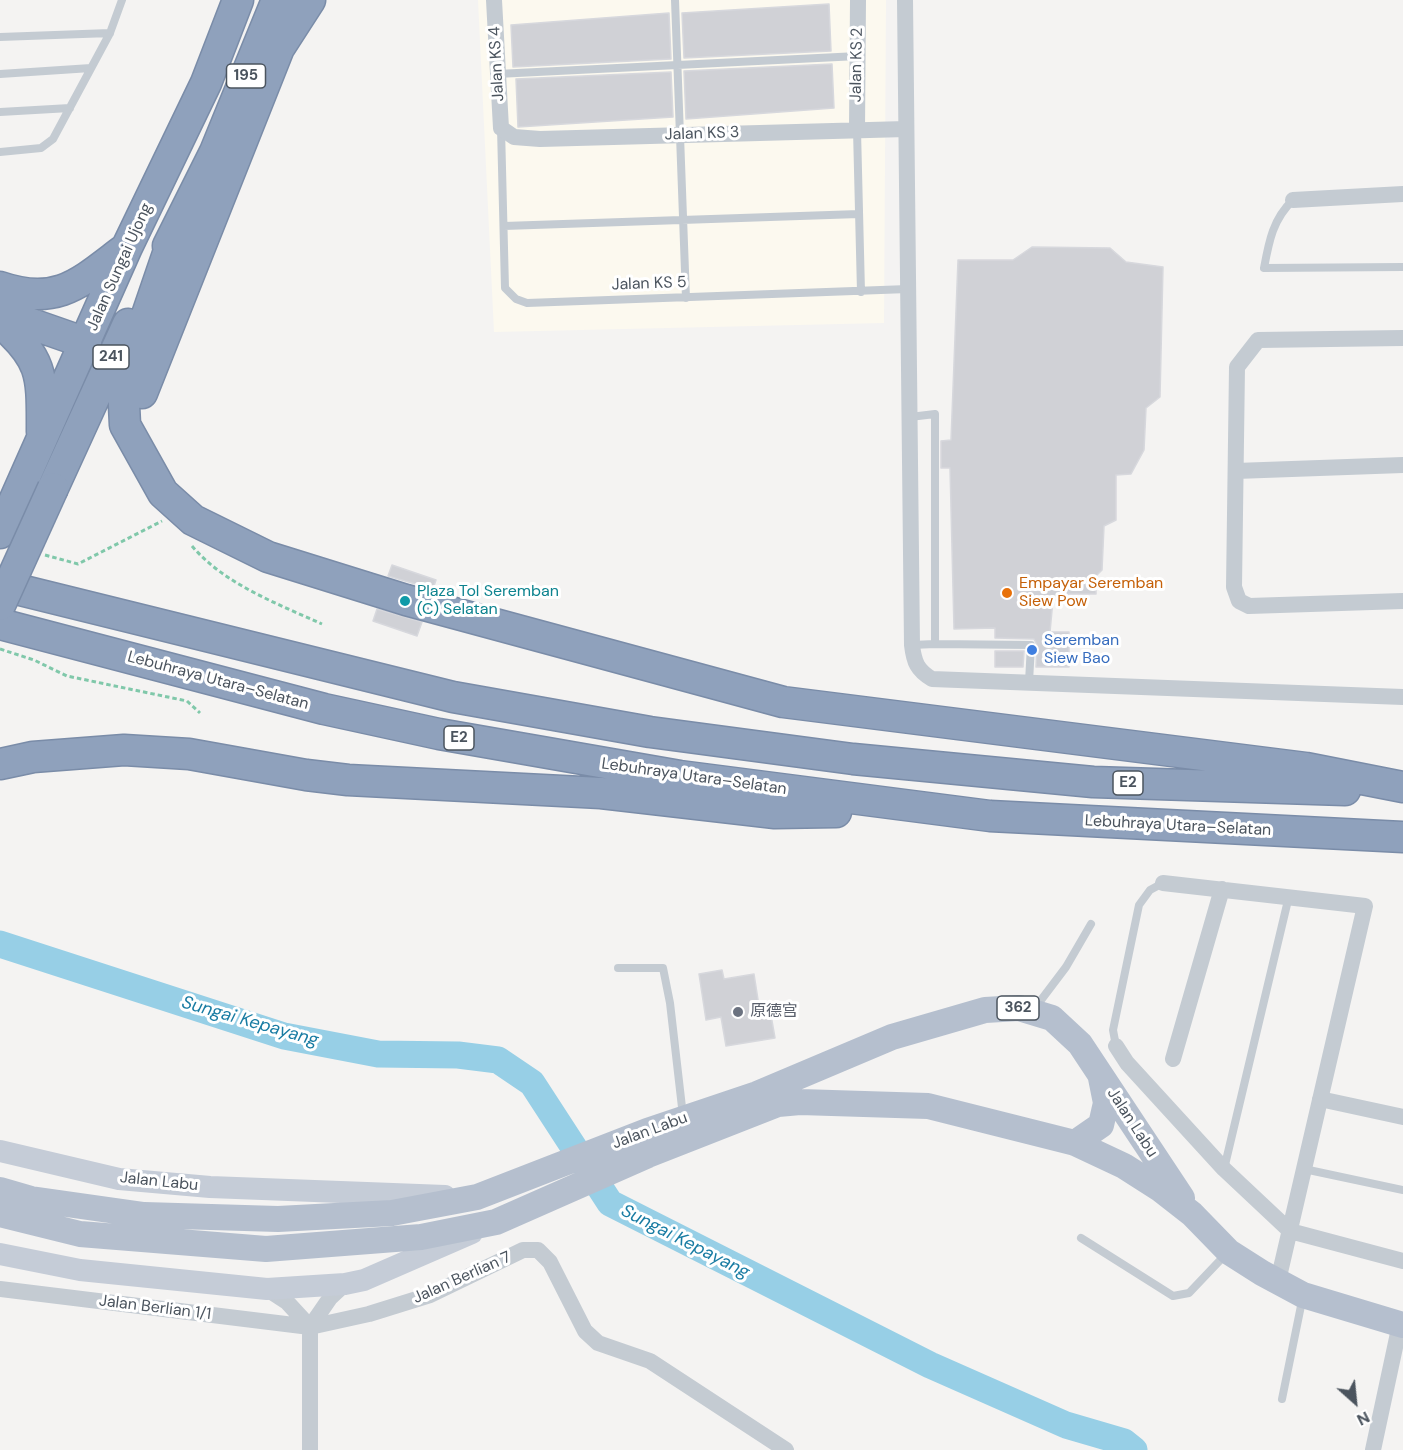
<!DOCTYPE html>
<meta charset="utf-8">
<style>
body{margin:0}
#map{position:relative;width:1403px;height:1450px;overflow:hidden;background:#f4f3f2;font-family:"DM Sans",sans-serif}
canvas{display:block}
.north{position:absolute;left:1325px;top:1372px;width:60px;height:60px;-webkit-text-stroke:4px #fff;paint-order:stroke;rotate:153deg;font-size:16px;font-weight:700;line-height:24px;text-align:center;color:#4b545e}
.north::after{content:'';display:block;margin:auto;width:21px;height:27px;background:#4b545e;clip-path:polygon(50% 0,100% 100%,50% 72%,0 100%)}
</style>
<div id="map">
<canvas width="1403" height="1450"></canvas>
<div class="north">N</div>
</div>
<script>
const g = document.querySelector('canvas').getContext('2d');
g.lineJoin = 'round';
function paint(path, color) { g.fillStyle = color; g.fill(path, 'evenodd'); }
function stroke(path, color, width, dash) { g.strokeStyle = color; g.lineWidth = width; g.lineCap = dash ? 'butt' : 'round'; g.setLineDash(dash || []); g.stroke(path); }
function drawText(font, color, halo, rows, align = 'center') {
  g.font = font + ' "DM Sans","Noto Sans SC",sans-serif'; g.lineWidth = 6; g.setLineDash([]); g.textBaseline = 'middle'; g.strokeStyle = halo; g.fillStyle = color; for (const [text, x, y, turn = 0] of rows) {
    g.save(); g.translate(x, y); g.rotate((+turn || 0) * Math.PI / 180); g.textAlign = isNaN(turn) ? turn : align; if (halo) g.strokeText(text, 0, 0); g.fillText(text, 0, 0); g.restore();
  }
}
const commercial = new Path2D(`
 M478 0H886L884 323 494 332Z`);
const river = new Path2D(`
 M0 944 284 1036 378 1054 458 1055 498 1060 532 1083 610 1203 930 1365 1066 1425 1124 1442 1134 1450`);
const building = new Path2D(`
 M829 4 831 51 684 58 682 13Z
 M669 13 671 59 513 67 511 25Z
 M832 64 834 108 686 119 684 71Z
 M671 72 673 117 518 127 516 79Z
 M1032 247 1110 248 1126 262 1163 267 1160 397 1146 408 1144 450 1131 474 1116 475V520L1104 526 1102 570 1096 576V594H1068L1066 600H1053L1050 632H1069V667H1036L1037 645 1034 639 995 638V628L954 629 950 468H941V441L951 440 958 260H1013Z
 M392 565 436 580 433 589 388 576Z
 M377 609 422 622 417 636 373 621Z
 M995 651H1024L1023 667H995Z
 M722 970 724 979 754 974 759 1006 769 1004 775 1038 726 1046 721 1017 706 1020 699 974Z`);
const path = new Path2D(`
 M192 546C224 584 278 604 322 624
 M45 555 78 564 162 521
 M0 649 34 660 67 676 187 701 200 713`);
const lane = new Path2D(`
 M675 0 686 298
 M0 37 110 33
 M0 74 91 68
 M497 74 858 56
 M0 112 70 108
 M501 128 505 288 516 299 527 303 908 289
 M857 130 861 292
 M0 152 41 148 53 139 110 33 122 0
 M1293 200C1273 219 1269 241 1264 268L1403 267
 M504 226 859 214
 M910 417 935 414V644L912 645
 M935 644 1031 645 1029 682
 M618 968H663L670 1003 683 1116
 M1035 1008 1066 967 1091 924
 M1116 1046 1113 1030 1139 905 1150 890 1163 883
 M1224 1169 1289 896
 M1304 1169 1403 1190
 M1081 1238 1173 1296 1189 1293 1227 1253
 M1282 1399 1303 1296`);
const street = new Path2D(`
 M494 0 501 128 514 137 540 139 906 129
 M905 0 912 645C914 662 917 670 932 679L1403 697
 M857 130 858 0
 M1293 200 1403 194
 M1403 338 1258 340 1237 367 1234 587 1239 601 1249 606 1403 601
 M1236 471 1403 465
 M1163 883 1365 906 1278 1281
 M1116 1046 1127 1063 1224 1169 1290 1231 1403 1261
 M1173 1059 1222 889
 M1320 1099 1403 1117
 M0 1289 310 1327 369 1314 430 1295 523 1250H538L550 1262 585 1331 598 1343 650 1361 786 1450
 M267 1289 287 1302 310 1327
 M310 1450V1327L330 1298 345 1284
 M1373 1450 1400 1324`);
const secondary = new Path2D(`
 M0 1151 119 1179 210 1187 445 1196
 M0 1254 80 1270 267 1289 345 1284 364 1280 472 1233`);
const primary = new Path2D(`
 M1075 1143 1101 1125 1106 1103 1101 1078
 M0 1190 31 1199 144 1215 278 1219 392 1213 477 1197 647 1131 757 1094 892 1037 985 1010 1019 1008 1052 1018 1080 1044 1182 1198
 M0 1214 80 1234 266 1249 421 1237 496 1222 648 1155 778 1104 800 1102 928 1106 1075 1143 1124 1166 1160 1189 1192 1214 1229 1252 1262 1273 1303 1295 1403 1325`);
const highway = new Path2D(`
 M176 230 123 385 125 425 163 493 193 520 268 557 406 600 783 702 1306 768 1403 787
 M168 246 215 152 277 0
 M0 287C58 307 81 282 125 249
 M0 313 86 343
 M0 322C44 360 42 376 42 432
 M142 393 279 48 310 0
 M53 488 128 324
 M0 533 127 247 206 83 238 0
 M0 585 453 697 650 732 853 759 1093 782 1345 790
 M0 624 324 709 439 734 680 776 990 816 1403 837
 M0 764 33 757 124 750 189 754 306 775 348 780 601 793 775 813 836 812`);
const highwayBridge = new Path2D(`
 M0 605 53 488`);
const markers = [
 [1007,593,6,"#e8710a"],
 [405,601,6,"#0f9aa8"],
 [1032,650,6,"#3f7fe0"],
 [738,1012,6,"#6b7280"]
];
const shields = [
 [246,76,39],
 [111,357,36],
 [459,738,30],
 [1128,783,30],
 [1018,1008,42]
];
const shieldNames = [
 ["195",246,76],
 ["241",111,357],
 ["E2",459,738],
 ["E2",1128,783],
 ["362",1018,1008]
];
const streetNames = [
 ["Jalan KS 4",497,64,-93],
 ["Jalan KS 2",857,65,-89],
 ["Jalan KS 3",702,134,-2],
 ["Jalan Sungai Ujong",120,267,-66],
 ["Jalan KS 5",649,284,-2],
 ["Lebuhraya Utara–Selatan",218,681,15],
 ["Lebuhraya Utara–Selatan",694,777,8],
 ["Lebuhraya Utara–Selatan",1178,826,3],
 ["Jalan Labu",1132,1123,57],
 ["Jalan Labu",650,1131,-20],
 ["Jalan Labu",159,1182,6],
 ["Jalan Berlian 7",462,1278,-24],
 ["Jalan Berlian 1/1",155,1308,7]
];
const foodNames = [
 ["Empayar Seremban",1019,584],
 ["Siew Pow",1019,602]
];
const cultureNames = [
 ["Plaza Tol Seremban",417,592],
 ["(C) Selatan",417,610]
];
const shopNames = [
 ["Seremban",1044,641],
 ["Siew Bao",1044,659]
];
const worshipNames = [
 ["原德宫",750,1012]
];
const waterNames = [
 ["Sungai Kepayang",250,1022,16],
 ["Sungai Kepayang",685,1242,27]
];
paint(commercial, '#fcf9ef');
stroke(river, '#97cfe6', 27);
paint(building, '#d0d1d6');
stroke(building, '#d7d8dd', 1.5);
stroke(highway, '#7a8ca8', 33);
stroke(path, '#80c8aa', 3, [4.5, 3]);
stroke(lane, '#c4cbd2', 8);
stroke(street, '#c4cbd2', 16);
stroke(secondary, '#c5ccd7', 22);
stroke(primary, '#b5bfce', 26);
stroke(highway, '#8fa1bc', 30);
stroke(highwayBridge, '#7a8ca8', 33, []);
stroke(highwayBridge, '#8fa1bc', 30);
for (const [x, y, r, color] of markers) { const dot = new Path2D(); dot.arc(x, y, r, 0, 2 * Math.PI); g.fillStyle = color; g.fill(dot); stroke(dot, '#fff', 2); }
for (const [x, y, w] of shields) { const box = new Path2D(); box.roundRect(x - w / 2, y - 12, w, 24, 4.5); g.fillStyle = '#fff'; g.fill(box); stroke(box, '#4b545e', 1.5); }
drawText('bold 15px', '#4b545e', null, shieldNames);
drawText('16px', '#4b545e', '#fff', streetNames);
drawText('16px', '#c56008', '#fff', foodNames, 'left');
drawText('16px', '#0d838f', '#fff', cultureNames, 'left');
drawText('16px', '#366cbe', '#fff', shopNames, 'left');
drawText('16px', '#5b616d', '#fff', worshipNames, 'left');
drawText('italic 18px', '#197ca3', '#fff', waterNames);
</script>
